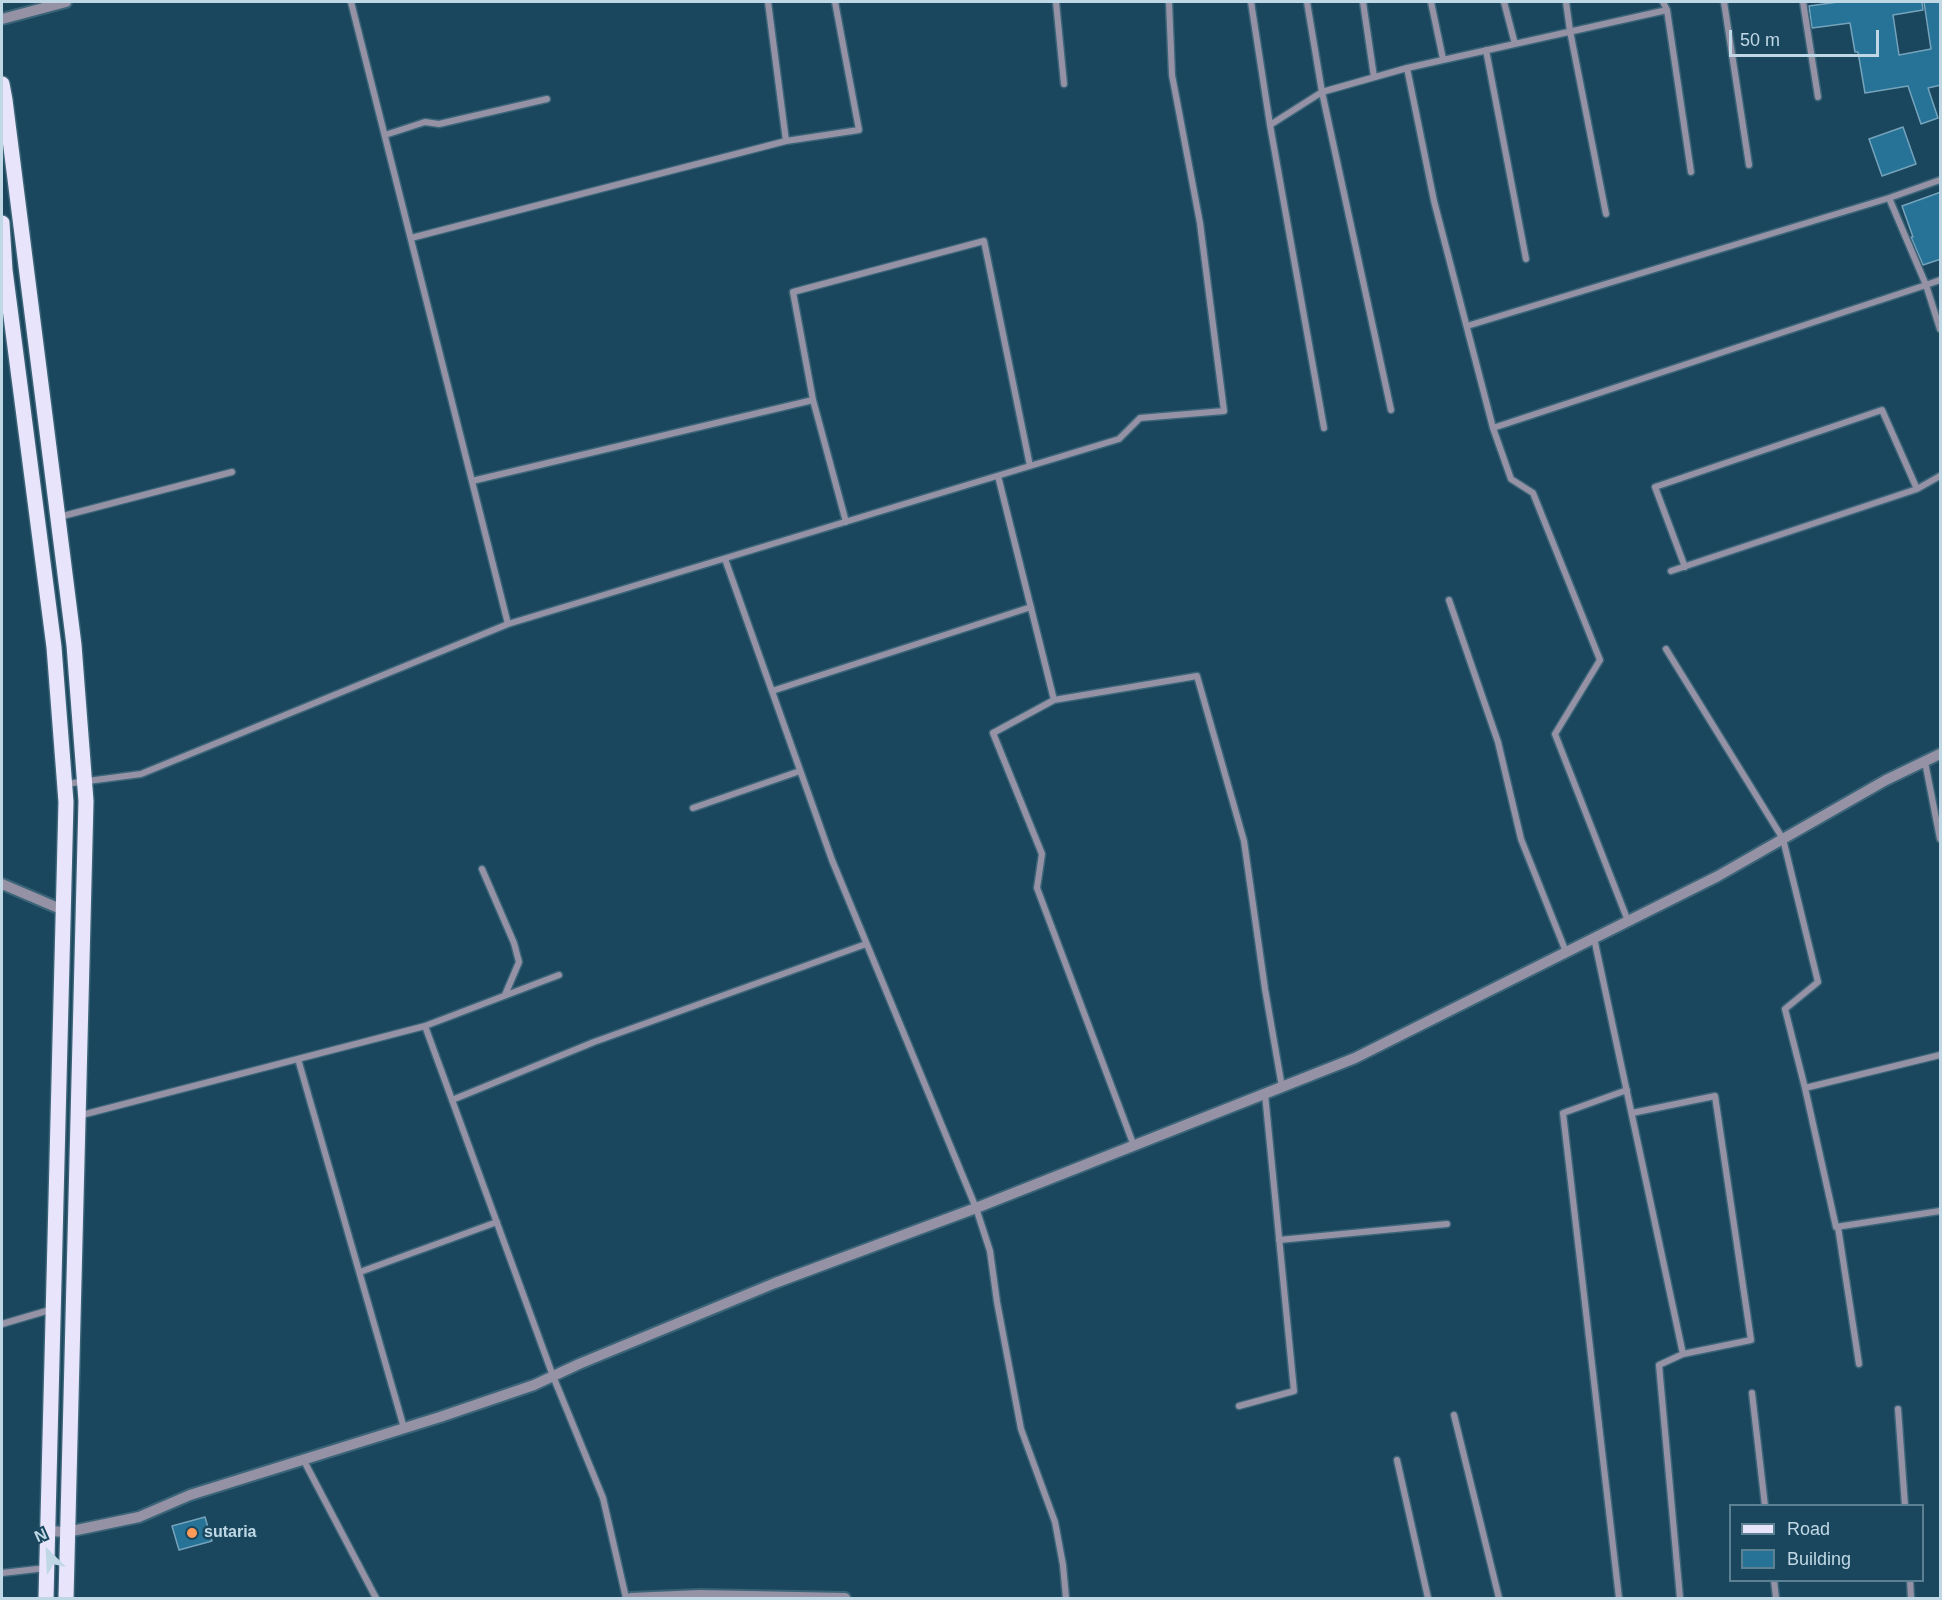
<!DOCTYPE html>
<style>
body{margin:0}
#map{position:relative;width:1942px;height:1600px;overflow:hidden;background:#1a475d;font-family:Arial,sans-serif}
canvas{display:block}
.frame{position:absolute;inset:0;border:3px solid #c0d8e5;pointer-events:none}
.legend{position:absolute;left:1729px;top:1504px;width:195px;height:78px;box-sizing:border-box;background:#1a475d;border:2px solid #5c8193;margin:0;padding:8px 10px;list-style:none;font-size:18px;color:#c0d8e5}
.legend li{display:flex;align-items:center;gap:12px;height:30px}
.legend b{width:30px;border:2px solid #5c8193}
.north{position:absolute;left:18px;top:1522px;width:60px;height:60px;-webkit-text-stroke:4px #1a475d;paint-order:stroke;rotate:336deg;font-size:16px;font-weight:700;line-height:24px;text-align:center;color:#c0d8e5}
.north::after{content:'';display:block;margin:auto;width:21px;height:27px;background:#c0d8e5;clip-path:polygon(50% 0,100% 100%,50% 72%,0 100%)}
.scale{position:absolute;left:1729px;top:30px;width:150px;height:27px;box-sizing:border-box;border:3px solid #c0d8e5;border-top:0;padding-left:8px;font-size:18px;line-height:21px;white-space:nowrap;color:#c0d8e5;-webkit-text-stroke:4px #1a475d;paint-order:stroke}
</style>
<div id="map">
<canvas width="1942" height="1600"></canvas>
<div class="frame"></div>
<ul class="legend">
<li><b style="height:8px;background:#e7e4fb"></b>Road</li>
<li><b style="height:16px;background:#267397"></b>Building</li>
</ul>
<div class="north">N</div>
<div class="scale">50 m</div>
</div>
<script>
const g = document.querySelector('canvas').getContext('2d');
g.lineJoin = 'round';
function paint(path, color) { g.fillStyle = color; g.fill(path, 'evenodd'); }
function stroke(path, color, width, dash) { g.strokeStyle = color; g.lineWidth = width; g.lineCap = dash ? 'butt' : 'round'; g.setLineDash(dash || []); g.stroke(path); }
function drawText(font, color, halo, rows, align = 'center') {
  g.font = font + ' Arial,sans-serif'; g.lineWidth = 5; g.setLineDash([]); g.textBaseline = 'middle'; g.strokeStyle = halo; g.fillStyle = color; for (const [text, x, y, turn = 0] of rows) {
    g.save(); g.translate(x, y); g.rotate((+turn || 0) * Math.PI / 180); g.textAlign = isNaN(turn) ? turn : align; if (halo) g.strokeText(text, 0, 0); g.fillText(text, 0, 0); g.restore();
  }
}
const building = new Path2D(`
 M1838 2H1922L1923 10 1893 15 1899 55 1931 49 1924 2H1941V85L1928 88 1938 118 1921 124 1908 86 1865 93 1858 52H1855L1850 23 1812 28 1809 6Z
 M1903 127 1916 164 1882 176 1869 139Z
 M1941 192V259L1923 265 1911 237H1913L1902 206Z
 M205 1517 212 1541 179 1550 172 1526Z`);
const minor = new Path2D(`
 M351 2 508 624 1119 439 1140 418 1224 411 1200 223 1172 75 1169 2
 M768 2 786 141 859 130 835 2
 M1056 2 1064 84
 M1251 2 1270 125 1324 428
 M1307 2 1322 92 1407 68
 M1363 2 1374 77
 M1431 2 1443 59
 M1504 2 1515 44
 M1566 2 1570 31 1606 214
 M1663 2 1667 10 1691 172
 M1724 2 1749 165
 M1803 2 1818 97
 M1667 10 1407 68 1434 201 1493 428 1926 285 1940 329
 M1486 50 1526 259
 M1270 125 1322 92 1391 410
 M385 135 425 122 439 124 547 99
 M1889 198 1940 180
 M411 238 786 141
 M1467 326 1889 198 1926 285 1940 280
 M813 400 793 292 984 241 1030 466
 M1493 428 1511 479 1533 493 1600 660 1555 734 1628 921
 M998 476 1054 700 993 733 1042 854 1037 888 1134 1146
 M472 481 813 400 846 522
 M59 517 232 472
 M725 559 832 860 976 1208 990 1251 997 1302 1021 1429 1055 1522 1063 1565 1066 1598
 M1685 567 1655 487 1882 410 1917 489
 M1671 571 1917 489 1940 476
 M1449 600 1498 742 1521 839 1566 952
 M1666 649 1783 839 1818 982 1785 1009 1805 1088 1940 1055
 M772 691 1031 607
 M1054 700 1197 676 1244 841 1265 989 1282 1087
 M1925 762 1940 839
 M65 784 141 774 508 624
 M693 808 800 771
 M482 869 514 943 519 962 505 995
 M1594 938 1683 1354 1659 1365 1680 1598
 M425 1026 553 1376 603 1498 626 1598
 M298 1059 404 1428
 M1805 1088 1836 1227 1940 1211
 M452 1100 594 1042 866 944
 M1632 1113 1715 1096 1751 1340 1683 1354
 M78 1116 425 1026 559 975
 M1838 1227 1859 1364
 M1279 1240 1447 1224
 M360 1272 497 1222
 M2 1324 53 1309
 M1752 1393 1765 1506
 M1239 1406 1294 1391 1265 1094
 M1898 1409 1905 1506
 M1454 1415 1499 1598
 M303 1459 376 1598
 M1397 1460 1428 1598
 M2 1573 46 1568
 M1774 1580 1776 1598
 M1910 1580 1911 1598
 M1619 1598 1563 1113 1627 1090`);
const tertiary = new Path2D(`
 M2 19 66 2
 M2 884 63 910
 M48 1531 67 1532 139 1517 190 1495 440 1417 534 1385 579 1364 775 1283 976 1208 1355 1058 1718 876 1886 780 1940 754
 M631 1598 700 1595 845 1598`);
const primary = new Path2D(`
 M2 84 5 100 74 645 86 801 66 1598
 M2 223 5 270 54 647 66 802 46 1598`);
const markers = [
 [192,1533,6,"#fe9b59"]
];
const poiNames = [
 ["sutaria",204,1533]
];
paint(building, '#267397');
stroke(building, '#75a3bc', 1.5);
stroke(minor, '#3b6478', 9);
stroke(tertiary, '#3b6478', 14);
stroke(primary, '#3b6478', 18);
stroke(minor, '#9592a5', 6);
stroke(tertiary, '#9592a5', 10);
stroke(primary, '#e7e4fb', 15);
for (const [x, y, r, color] of markers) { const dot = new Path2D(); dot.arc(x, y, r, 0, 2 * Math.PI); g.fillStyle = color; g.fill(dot); stroke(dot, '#1a475d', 2); }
drawText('bold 16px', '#c0d8e5', '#1a475d', poiNames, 'left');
</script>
